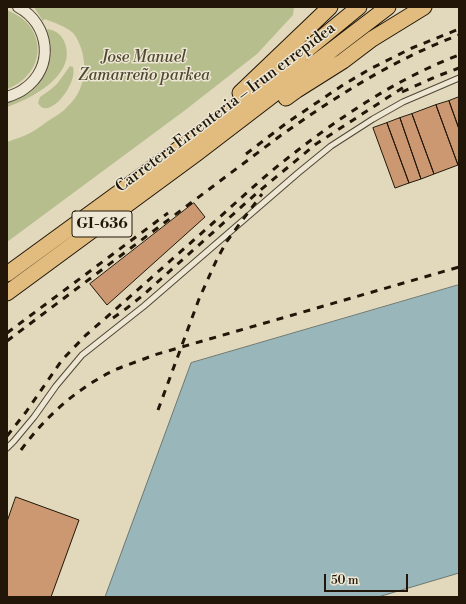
<!DOCTYPE html>
<meta charset="utf-8">
<style>
body{margin:0}
#map{position:relative;width:466px;height:604px;overflow:hidden;background:#e2d8bc;font-family:"Libre Bodoni",serif}
canvas{display:block}
.frame{position:absolute;inset:0;border:8px solid #211608;pointer-events:none}
.scale{position:absolute;left:324px;top:574px;width:84px;height:18px;box-sizing:border-box;border:2px solid #211608;border-top:0;padding-left:5px;font-size:12px;line-height:14px;white-space:nowrap;color:#211608;-webkit-text-stroke:3px #ece6d3;paint-order:stroke}
</style>
<div id="map">
<canvas width="466" height="604"></canvas>
<div class="frame"></div>
<div class="scale">50 m</div>
</div>
<script>
const g = document.querySelector('canvas').getContext('2d');
g.lineJoin = 'round';
function paint(path, color) { g.fillStyle = color; g.fill(path, 'evenodd'); }
function stroke(path, color, width, dash) { g.strokeStyle = color; g.lineWidth = width; g.lineCap = dash ? 'butt' : 'round'; g.setLineDash(dash || []); g.stroke(path); }
function drawText(font, color, halo, rows, align = 'center') {
  g.font = font + ' "Libre Bodoni",serif'; g.lineWidth = 3; g.setLineDash([]); g.textBaseline = 'middle'; g.strokeStyle = halo; g.fillStyle = color; for (const [text, x, y, turn = 0] of rows) {
    g.save(); g.translate(x, y); g.rotate((+turn || 0) * Math.PI / 180); g.textAlign = isNaN(turn) ? turn : align; if (halo) g.strokeText(text, 0, 0); g.fillText(text, 0, 0); g.restore();
  }
}
const green = new Path2D(`
 M34 7H294L293 15 257 54 184 111 7 242V142C14 139 23 137 30 133 36 130 42 125 48 121 54 117 62 113 67 107 84 92 88 69 81 48 79 43 77 37 73 33 65 26 55 23 45 19L43 21Z
 M7 10C15 14 22 17 28 24 48 48 35 79 7 89Z
 M47 29C55 30 61 34 64 41 79 74 31 99 7 107V103C11 102 15 101 19 99 39 90 52 69 51 47 50 41 48 35 47 29Z
 M70 66 73 67C78 84 48 122 38 103L40 97 50 90 57 84Z`);
const water = new Path2D(`
 M459 285V573L378 597H105L191 363Z`);
const building = new Path2D(`
 M459 97V129L449 101Z
 M449 101 459 129V165H458L436 105Z
 M436 105 458 165 434 174 412 114Z
 M412 114 434 174 421 179 400 118Z
 M400 118 421 179 409 183 387 123Z
 M387 123 409 183 395 188 373 128Z
 M194 203 205 217 107 305 90 284Z
 M16 497 79 520 51 597H7V522Z`);
const lane = new Path2D(`
 M7 448 14 441 34 417 56 386 82 355 144 306 298 173 331 146 373 119 403 102 459 78`);
const street = new Path2D(`
 M7 97C13 95 19 93 24 89 55 68 50 24 18 7`);
const primary = new Path2D(`
 M240 93 330 7
 M286 98 297 90 343 61 372 39 424 7
 M7 274 221 118 286 67 359 7
 M7 293 196 154 388 7`);
const rail = new Path2D(`
 M402 92 435 77 459 68
 M246 154 288 122 343 85 370 69 412 48 459 29
 M113 318 127 308 142 296 258 192 316 144 407 85
 M7 333 168 213
 M7 341 280 136C338 95 393 60 459 35
 M158 410 199 299 217 259 227 241 241 222 262 194
 M7 436 26 412 62 360 86 335C129 298 171 260 213 223 238 201 262 178 289 157 340 117 398 78 459 55
 M21 450C46 416 78 387 117 369 129 364 142 360 154 355L459 267`);
const shields = [
 [102,224,60]
];
const shieldNames = [
 ["GI-636",102,224]
];
const parkNames = [
 ["Jose Manuel",144,58],
 ["Zamarreño parkea",144,76]
];
const streetNames = [
 ["Carretera Errenteria – Irun errepidea",226,108,-37]
];
paint(green, '#b6be8e');
paint(water, '#99b7bb');
stroke(water, '#697773', 1);
paint(building, '#cb9872');
stroke(building, '#211608', 1);
stroke(lane, '#514635', 7);
stroke(street, '#514635', 12);
stroke(primary, '#211608', 17);
stroke(lane, '#ece6d3', 5);
stroke(street, '#ece6d3', 10);
stroke(primary, '#e1bc7e', 15);
stroke(rail, '#211608', 3, [7, 7]);
for (const [x, y, w] of shields) { const box = new Path2D(); box.roundRect(x - w / 2, y - 13, w, 26, 3); g.fillStyle = '#ece6d3'; g.fill(box); stroke(box, '#211608', 1); }
drawText('bold 15px', '#211608', null, shieldNames);
drawText('italic 16px', '#4e4830', '#ece6d3', parkNames);
drawText('16px', '#211608', '#ece6d3', streetNames);
</script>
